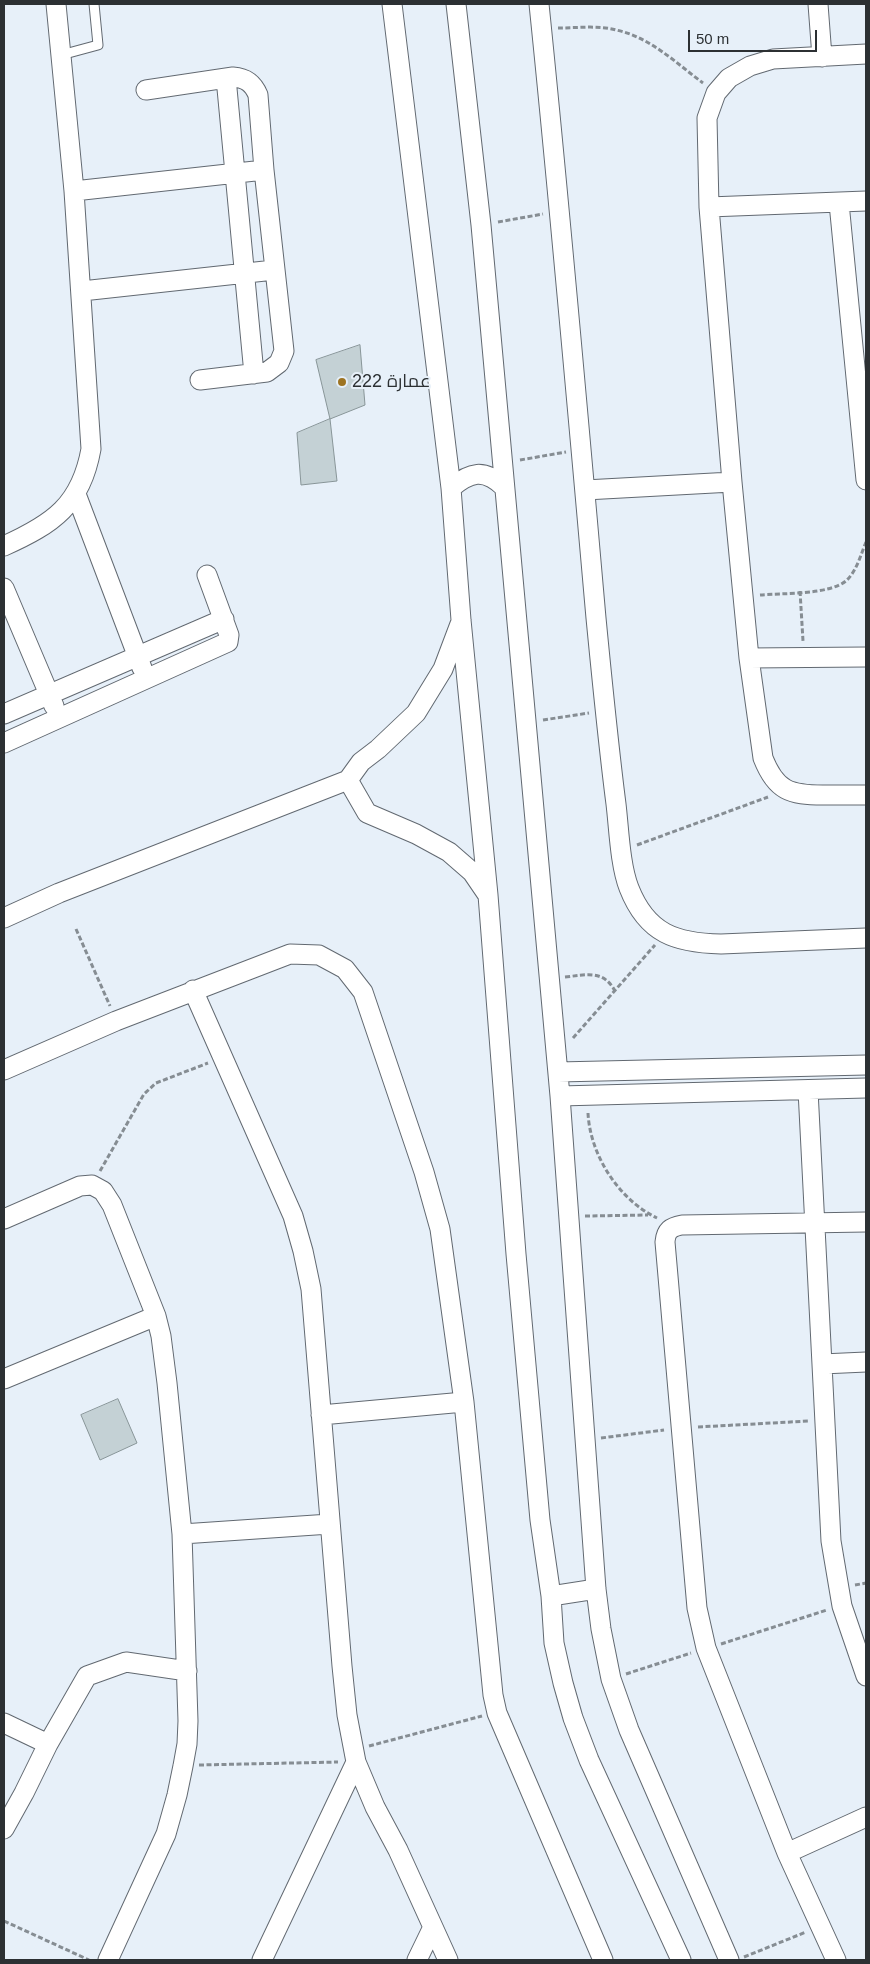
<!DOCTYPE html>
<meta charset="utf-8">
<style>
body{margin:0}
#map{position:relative;width:870px;height:1964px;overflow:hidden;background:#e7f0f9;font-family:Helvetica,sans-serif}
canvas{display:block}
.frame{position:absolute;inset:0;border:5px solid #2c3033;pointer-events:none}
.scale{position:absolute;left:688px;top:30px;width:129px;height:22px;box-sizing:border-box;border:2px solid #2c3033;border-top:0;padding-left:6px;font-size:15px;line-height:18px;white-space:nowrap;color:#2c3033;-webkit-text-stroke:4px #e7f0f9;paint-order:stroke}
</style>
<div id="map">
<canvas width="870" height="1964"></canvas>
<div class="frame"></div>
<div class="scale">50 m</div>
</div>
<script>
const g = document.querySelector('canvas').getContext('2d');
g.lineJoin = 'round';
function paint(path, color) { g.fillStyle = color; g.fill(path, 'evenodd'); }
function stroke(path, color, width, dash) { g.strokeStyle = color; g.lineWidth = width; g.lineCap = dash ? 'butt' : 'round'; g.setLineDash(dash || []); g.stroke(path); }
function drawText(font, color, halo, rows, align = 'center') {
  g.font = font + ' Helvetica,Cairo,sans-serif'; g.lineWidth = 4; g.setLineDash([]); g.textBaseline = 'middle'; g.strokeStyle = halo; g.fillStyle = color; for (const [text, x, y, turn = 0] of rows) {
    g.save(); g.translate(x, y); g.rotate((+turn || 0) * Math.PI / 180); g.textAlign = isNaN(turn) ? turn : align; if (halo) g.strokeText(text, 0, 0); g.fillText(text, 0, 0); g.restore();
  }
}
const building = new Path2D(`
 M360 345 365 405 330 419 316 360Z
 M330 419 337 481 301 485 297 433Z
 M118 1399 137 1443 100 1460 81 1415Z`);
const path = new Path2D(`
 M558 28C577 28 598 25 616 30 650 37 676 63 703 83
 M498 222 543 214
 M520 460 566 452
 M800 591 803 641
 M760 595C783 593 831 595 847 580 857 570 861 554 866 542
 M543 720 589 713
 M637 845 768 797
 M76 929 110 1006
 M565 977C586 975 603 969 615 991
 M573 1038 655 945
 M588 1113C590 1155 619 1200 657 1218
 M100 1171 144 1094 156 1083 208 1063
 M585 1216 648 1215
 M698 1427 809 1421
 M601 1438 664 1430
 M855 1585 866 1583
 M721 1644 827 1610
 M626 1674 691 1653
 M369 1746 482 1716
 M199 1765 338 1762
 M4 1921 89 1960
 M744 1957 806 1932`);
const lane = new Path2D(`
 M61 55 98 45 94 4`);
const street = new Path2D(`
 M392 4 451 488 461 620 488 895 516 1254 540 1520 551 1596 554 1643 563 1683 573 1718 589 1760 681 1960
 M456 4 481 225 560 1096 596 1589 601 1629 611 1679 629 1730 729 1960
 M539 4C560 208 578 413 596 618 602 680 608 742 616 804 619 829 620 865 629 888 647 934 676 943 721 944L866 938
 M818 4 822 57
 M866 54 773 59 750 66 729 78 716 93 707 118 709 207 732 482 749 658 763 758C776 791 790 795 823 795 838 795 852 795 866 795
 M226 78 254 374
 M146 90 233 77C246 78 253 83 258 95L264 170 284 351 279 363 267 372 200 380
 M74 191 264 170
 M839 203 866 480
 M709 207 866 201
 M82 291 274 270
 M451 488C470 472 484 468 504 487
 M585 490 732 482
 M76 494 142 668
 M4 546C53 524 81 505 91 449L74 191 56 4
 M4 588 54 706
 M749 658 866 657
 M4 714 224 619
 M4 743 228 642 229 635 207 575
 M348 780 367 813 416 834 449 852 472 872 487 894
 M4 918 59 893 348 780 361 762 378 749 416 713 443 669 460 624
 M193 990 293 1216 303 1251 311 1289 342 1666 347 1715 356 1762 375 1807 398 1850 448 1960
 M4 1070 116 1021 290 954 319 955 345 969 363 992 424 1172 440 1229 464 1402 493 1695 497 1713 603 1960
 M558 1072 866 1065
 M808 1090 831 1541 842 1606 866 1676
 M560 1096 866 1088
 M4 1219 80 1186 92 1185 103 1191 112 1205 156 1316 161 1336 167 1383 182 1534 188 1721 187 1744 183 1766 177 1795 166 1834 108 1960
 M822 1364 866 1362
 M4 1379 156 1316
 M321 1415 464 1402
 M182 1534 330 1524
 M551 1596 596 1589
 M4 1723 48 1744 87 1676 126 1662 187 1671
 M4 1829 24 1793 48 1744
 M787 1853 866 1817
 M262 1960 356 1762
 M417 1960 433 1927
 M836 1960 787 1853 706 1648 697 1608 665 1242C666 1230 671 1227 682 1225L866 1222`);
const markers = [
 [342,382,5,"#9d7422"]
];
const poiNames = [
 ["عمارة 222",352,382]
];
paint(building, '#c4d1d5');
stroke(building, '#889598', 1);
stroke(lane, '#626971', 11);
stroke(street, '#626971', 21);
stroke(path, '#868d93', 3, [5, 2.5]);
stroke(lane, '#fff', 9);
stroke(street, '#fff', 19);
for (const [x, y, r, color] of markers) { const dot = new Path2D(); dot.arc(x, y, r, 0, 2 * Math.PI); g.fillStyle = color; g.fill(dot); stroke(dot, '#e7f0f9', 2); }
drawText('18px', '#2c3033', '#e7f0f9', poiNames, 'left');
</script>
